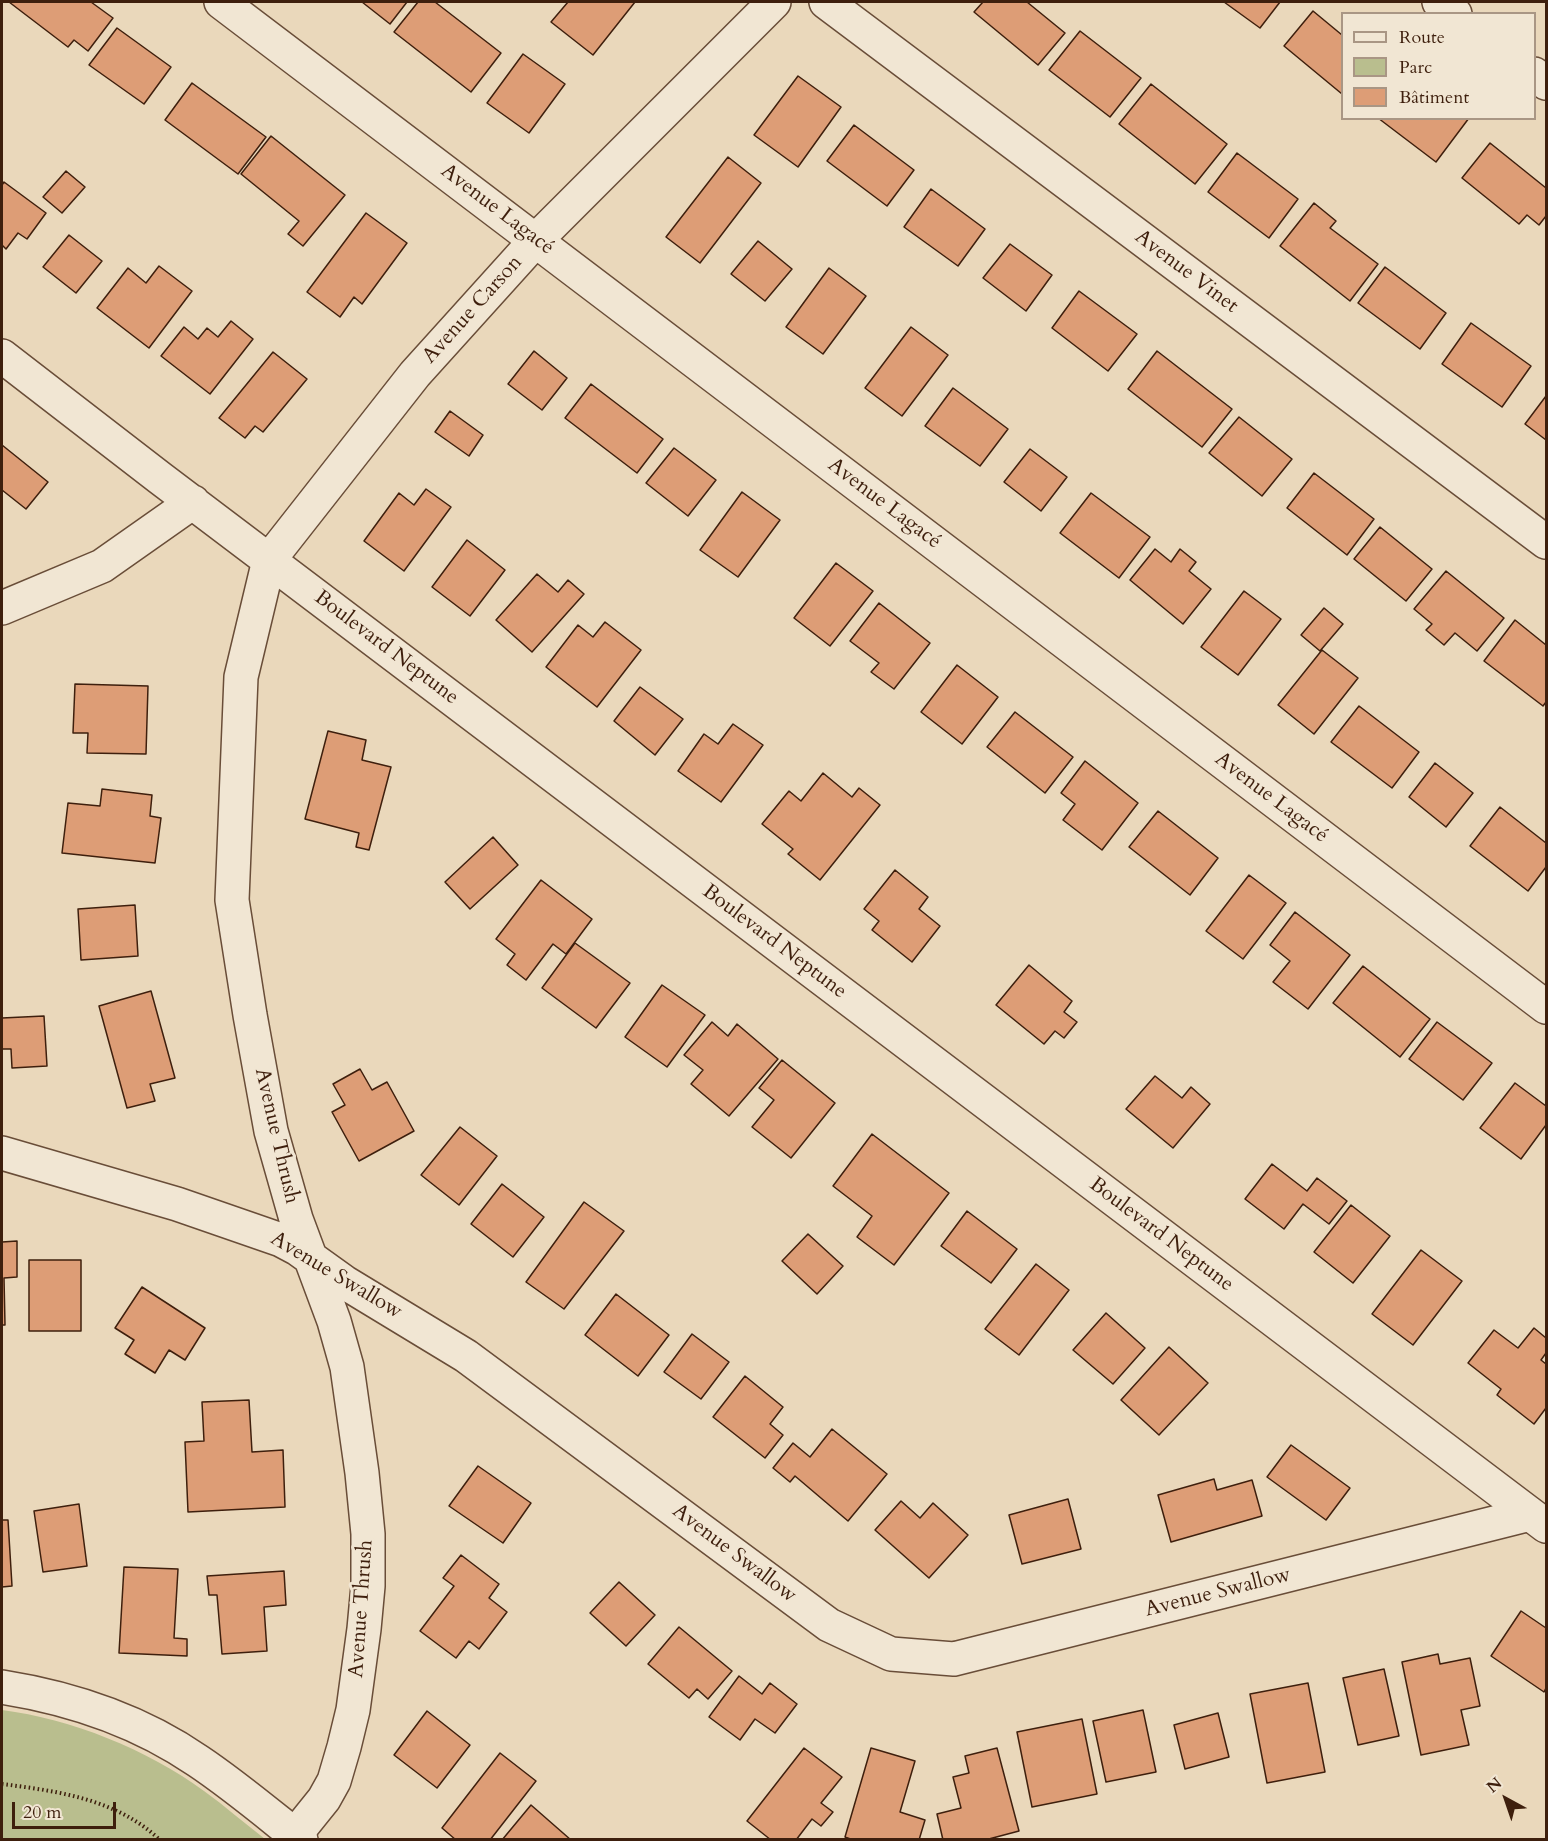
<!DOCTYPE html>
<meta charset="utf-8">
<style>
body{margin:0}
#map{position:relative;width:1548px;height:1841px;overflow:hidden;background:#ead8bb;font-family:Cardo,serif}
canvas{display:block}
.frame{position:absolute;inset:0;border:3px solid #3e1f0d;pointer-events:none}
.legend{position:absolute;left:1341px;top:12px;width:195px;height:108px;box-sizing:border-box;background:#f1e6d3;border:2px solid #a99684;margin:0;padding:8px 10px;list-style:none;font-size:18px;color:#3e1f0d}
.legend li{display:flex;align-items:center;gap:12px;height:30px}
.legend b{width:30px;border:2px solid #a99684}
.north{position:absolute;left:1476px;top:1769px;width:60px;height:60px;-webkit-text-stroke:4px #f1e6d3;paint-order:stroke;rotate:320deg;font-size:16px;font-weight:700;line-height:24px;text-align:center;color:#3e1f0d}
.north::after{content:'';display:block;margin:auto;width:21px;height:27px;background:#3e1f0d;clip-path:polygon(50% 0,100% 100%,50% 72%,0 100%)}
.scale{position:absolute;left:12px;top:1802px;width:104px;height:27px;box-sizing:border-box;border:3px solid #3e1f0d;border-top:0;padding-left:8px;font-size:18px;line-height:21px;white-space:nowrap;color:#3e1f0d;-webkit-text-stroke:4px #f1e6d3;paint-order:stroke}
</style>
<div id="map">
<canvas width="1548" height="1841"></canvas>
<div class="frame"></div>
<ul class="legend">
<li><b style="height:8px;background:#f1e6d3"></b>Route</li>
<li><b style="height:16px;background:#b9be8e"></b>Parc</li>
<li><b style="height:16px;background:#dd9d76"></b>Bâtiment</li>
</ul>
<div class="north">N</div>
<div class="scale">20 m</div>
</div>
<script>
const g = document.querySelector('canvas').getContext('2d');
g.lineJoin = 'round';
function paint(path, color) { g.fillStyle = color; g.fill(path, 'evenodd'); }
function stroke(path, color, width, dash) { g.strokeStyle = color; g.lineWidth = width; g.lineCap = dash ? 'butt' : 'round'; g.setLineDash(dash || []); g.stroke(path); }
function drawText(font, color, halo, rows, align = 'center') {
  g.font = font + ' Cardo,serif'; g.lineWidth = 6; g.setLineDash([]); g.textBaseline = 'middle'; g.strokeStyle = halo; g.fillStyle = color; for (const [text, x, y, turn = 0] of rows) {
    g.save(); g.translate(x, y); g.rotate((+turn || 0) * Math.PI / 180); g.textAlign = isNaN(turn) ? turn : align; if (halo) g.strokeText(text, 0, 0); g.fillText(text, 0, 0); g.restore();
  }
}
const green = new Path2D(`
 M2 1710C71 1719 147 1749 204 1791 225 1806 244 1823 265 1839H2Z`);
const building = new Path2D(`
 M9 2H91L113 18 88 51 74 40 68 47Z
 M362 2H407L390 24Z
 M418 2H435L501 53 471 92 394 32Z
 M568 2H635L593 55 551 22Z
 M983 2H1027L1065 33 1038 65 974 12Z
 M1224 2H1280L1260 28Z
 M1313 11 1342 35V94L1284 46Z
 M117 28 171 67 144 104 89 65Z
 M1080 31 1141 78 1110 117 1049 70Z
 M523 54 565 84 529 133 487 103Z
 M798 76 841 107 798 167 754 135Z
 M192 83 266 137 238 174 165 120Z
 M1151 84 1227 144 1195 184 1119 124Z
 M1378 118H1469L1436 162Z
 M854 125 914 170 887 206 827 161Z
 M271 136 345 195 303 246 288 234 299 221 241 174Z
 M1490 143 1546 188V216L1539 225 1527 215 1519 224 1462 178Z
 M1237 153 1298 199 1269 238 1208 192Z
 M728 157 761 183 700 263 666 237Z
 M66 171 85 187 62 213 43 197Z
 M4 182 46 213 27 239 18 233 6 249 2 245V185Z
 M931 189 985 229 958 266 904 227Z
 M1314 203 1336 221 1330 228 1378 264 1350 301 1280 246Z
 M366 213 407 243 362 304 354 297 340 317 307 292Z
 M69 235 102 261 76 293 43 267Z
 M758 241 792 269 765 301 731 274Z
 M1010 244 1052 275 1026 311 983 278Z
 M159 266 192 291 149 348 97 308 128 268 146 283Z
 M1385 267 1446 313 1420 349 1358 303Z
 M829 268 866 296 823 354 786 327Z
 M1079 291 1137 334 1108 371 1052 328Z
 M231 321 253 339 210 394 161 356 184 327 198 339 207 328 218 337Z
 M1471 323 1531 366 1502 407 1442 364Z
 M911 327 948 355 902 416 865 388Z
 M534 351 567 378 542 410 508 384Z
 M1157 351 1232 409 1202 447 1128 389Z
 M273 352 307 379 263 432 255 426 245 438 219 418Z
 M591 384 663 439 637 473 565 418Z
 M953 388 1008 429 980 466 925 426Z
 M1546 396V440L1525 424Z
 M450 411 483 435 469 456 435 432Z
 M1239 417 1292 459 1262 496 1209 453Z
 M2 445 48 482 26 509 2 490Z
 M674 448 716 480 688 516 646 483Z
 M1030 449 1067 477 1041 511 1004 482Z
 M1314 473 1374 519 1347 555 1287 508Z
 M426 489 451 507 404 571 364 541 399 493 414 505Z
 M742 492 780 520 738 577 700 550Z
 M1091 493 1150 537 1119 578 1060 533Z
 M1380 527 1432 569 1406 601 1354 559Z
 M467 540 505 570 470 616 432 587Z
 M1155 549 1171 562 1180 549 1196 562 1189 571 1211 589 1183 624 1130 580Z
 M836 563 873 591 830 646 794 618Z
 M1446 571 1504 618 1477 651 1455 633 1444 645 1426 630 1432 624 1414 609Z
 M537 574 558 592 568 580 584 594 532 652 496 620Z
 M1244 591 1281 619 1238 675 1201 647Z
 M879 603 930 643 894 689 871 672 879 663 850 641Z
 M1324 608 1343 624 1320 651 1301 635Z
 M1515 620 1546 645V702L1543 706 1484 661Z
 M605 622 641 650 597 707 546 667 578 625 593 637Z
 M1322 650 1358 678 1314 734 1278 705Z
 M957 665 998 697 962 744 921 712Z
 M75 684 148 686 146 754 87 753 88 733H73Z
 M640 687 683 719 655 755 614 721Z
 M1359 706 1419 752 1392 788 1331 742Z
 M1015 712 1073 757 1045 793 987 747Z
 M733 724 763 745 721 802 678 771 704 734 718 744Z
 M328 731 366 740 362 760 391 767 369 850 356 847 359 833 305 819Z
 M1085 761 1138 803 1102 850 1063 820 1075 804 1061 793Z
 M1435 763 1473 793 1446 827 1409 797Z
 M823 773 852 797 859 788 880 805 820 880 788 854 793 849 762 824 789 791 801 801Z
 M102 789 152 795 150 816 161 818 155 863 62 853 68 803 100 806Z
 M1500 807 1546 843V867L1528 891 1470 846Z
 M1158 811 1218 858 1190 895 1129 847Z
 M493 837 518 865 470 909 445 882Z
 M895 870 928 897 919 909 940 926 912 962 872 930 879 921 864 909Z
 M1249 875 1286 903 1243 959 1206 931Z
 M541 880 592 919 566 954 553 944 526 980 507 965 515 954 496 939Z
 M135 905 138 956 81 960 78 909Z
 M1295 912 1350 955 1308 1009 1273 982 1290 961 1270 945Z
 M575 943 630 983 596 1028 542 988Z
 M1029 965 1072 1001 1064 1012 1077 1022 1064 1038 1055 1031 1044 1044 996 1005Z
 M1363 966 1430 1019 1400 1057 1333 1003Z
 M662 985 705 1015 667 1067 625 1037Z
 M151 991 175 1078 150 1084 155 1101 127 1108 99 1006Z
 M44 1016 47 1066 12 1068 11 1049H2V1018Z
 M712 1022 728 1036 737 1024 778 1059 729 1116 691 1084 703 1070 684 1055Z
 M1437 1022 1492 1063 1463 1100 1409 1059Z
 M782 1060 835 1103 791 1158 752 1127 774 1100 759 1088Z
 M360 1069 372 1090 387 1082 414 1131 359 1161 332 1112 345 1105 333 1084Z
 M1155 1076 1182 1098 1191 1087 1210 1104 1173 1148 1126 1109Z
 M1515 1083 1546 1106V1125L1521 1159 1480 1128Z
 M460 1127 497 1156 459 1205 421 1175Z
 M872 1134 949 1193 894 1265 857 1237 872 1216 833 1186Z
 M1272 1164 1307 1191 1317 1178 1347 1201 1329 1224 1303 1204 1284 1229 1245 1199Z
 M502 1184 544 1217 513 1257 471 1224Z
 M584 1202 624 1231 564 1309 526 1282Z
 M1351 1205 1390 1236 1353 1283 1314 1252Z
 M967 1211 1017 1249 991 1283 941 1246Z
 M808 1234 843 1266 817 1294 782 1261Z
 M17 1241V1277L4 1278 5 1325H2V1242Z
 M1421 1250 1462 1281 1413 1345 1372 1314Z
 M29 1260H81V1331H29Z
 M1036 1264 1069 1290 1019 1355 985 1329Z
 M142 1287 205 1328 185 1360 169 1350 155 1373 125 1354 134 1340 115 1328Z
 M616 1294 669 1335 638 1376 585 1335Z
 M1106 1313 1145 1348 1113 1384 1073 1350Z
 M1534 1328 1546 1338V1353L1541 1360 1546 1364V1408L1534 1424 1497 1395 1501 1389 1468 1363 1494 1330 1518 1348Z
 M692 1334 729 1362 701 1399 664 1372Z
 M1169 1347 1208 1383 1159 1435 1121 1400Z
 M745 1376 783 1407 770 1424 783 1435 765 1458 713 1417Z
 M249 1400 252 1452 283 1450 285 1507 188 1512 185 1442 204 1441 202 1402Z
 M832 1429 887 1474 848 1521 795 1476 790 1482 773 1468 793 1443 810 1457Z
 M1291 1445 1350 1488 1326 1520 1267 1477Z
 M478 1466 531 1503 503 1543 449 1506Z
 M1214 1479 1217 1490 1252 1480 1262 1516 1171 1542 1158 1495Z
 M1068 1499 1081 1549 1022 1564 1009 1515Z
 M901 1501 920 1518 933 1503 968 1535 929 1578 875 1530Z
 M79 1504 87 1566 43 1572 34 1511Z
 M2 1520H8L12 1586 2 1587Z
 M461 1555 499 1584 489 1598 507 1612 479 1649 469 1641 456 1658 420 1631 454 1586 443 1578Z
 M124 1567 178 1569 174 1638 187 1639V1656L119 1653Z
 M284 1571 286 1605 264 1607 267 1651 222 1654 217 1595H209L207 1576Z
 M619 1582 655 1615 626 1646 590 1613Z
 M1521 1611 1546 1628V1688L1544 1692 1491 1656Z
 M679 1627 732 1671 708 1699 697 1689 689 1698 648 1664Z
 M1438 1654 1440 1664 1470 1658 1480 1706 1461 1710 1469 1745 1421 1755 1402 1662Z
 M1384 1669 1399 1736 1358 1745 1343 1678Z
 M739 1676 762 1694 770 1683 797 1704 775 1733 755 1719 740 1740 709 1717Z
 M1308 1683 1325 1772 1267 1783 1250 1694Z
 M1143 1710 1156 1772 1106 1782 1093 1721Z
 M427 1711 470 1745 437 1788 394 1755Z
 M1218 1713 1229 1757 1185 1769 1174 1725Z
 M1082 1719 1097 1794 1032 1807 1017 1732Z
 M804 1748 842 1777 821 1803 833 1812 821 1826 812 1819 796 1840H771L747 1821Z
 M871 1748 915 1761 900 1812 925 1820 919 1840H853L845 1837Z
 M997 1748 1019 1831 985 1840H943L937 1814 961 1808 953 1777 969 1773 965 1756Z
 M500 1753 536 1781 490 1840H456L442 1828Z
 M531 1805 571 1840H502Z`);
const path = new Path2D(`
 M2 1784C57 1791 117 1799 160 1840`);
const minor = new Path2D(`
 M221 2 1546 1007
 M826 2 1546 542
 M1439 2 1455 14
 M1534 74 1546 83
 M2 356 160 478 1546 1526
 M2 608 102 566 193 502
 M2 1153 177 1204 281 1240 298 1249 344 1282 466 1356 829 1625 891 1654 954 1659 1530 1514
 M295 1835 324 1799 334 1781 344 1747 353 1710 364 1629 368 1586V1534L362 1473 347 1367 334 1321 296 1219 271 1131 250 1015 232 900 241 677 269 560 415 374 536 240 774 2`);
const tertiary = new Path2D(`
 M2 1687C71 1698 140 1721 198 1761 234 1785 267 1813 301 1840`);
const streetNames = [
 ["Avenue Lagacé",497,210,37],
 ["Avenue Vinet",1186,272,37],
 ["Avenue Carson",473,310,-48],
 ["Avenue Lagacé",884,504,37],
 ["Boulevard Neptune",386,648,37],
 ["Avenue Lagacé",1271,798,37],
 ["Boulevard Neptune",774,942,37],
 ["Avenue Thrush",276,1136,77],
 ["Boulevard Neptune",1161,1235,37],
 ["Avenue Swallow",336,1276,31],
 ["Avenue Swallow",734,1554,37],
 ["Avenue Swallow",1218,1593,-14],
 ["Avenue Thrush",362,1609,-86]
];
paint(green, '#b9be8e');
paint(building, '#dd9d76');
stroke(building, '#3e1f0d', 1.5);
stroke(minor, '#694d38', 36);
stroke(tertiary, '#694d38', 36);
stroke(path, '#3e1f0d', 4, [1.5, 3]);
stroke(minor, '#f1e6d3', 33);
stroke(tertiary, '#f1e6d3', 33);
drawText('21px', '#3e1f0d', '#f1e6d3', streetNames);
</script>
